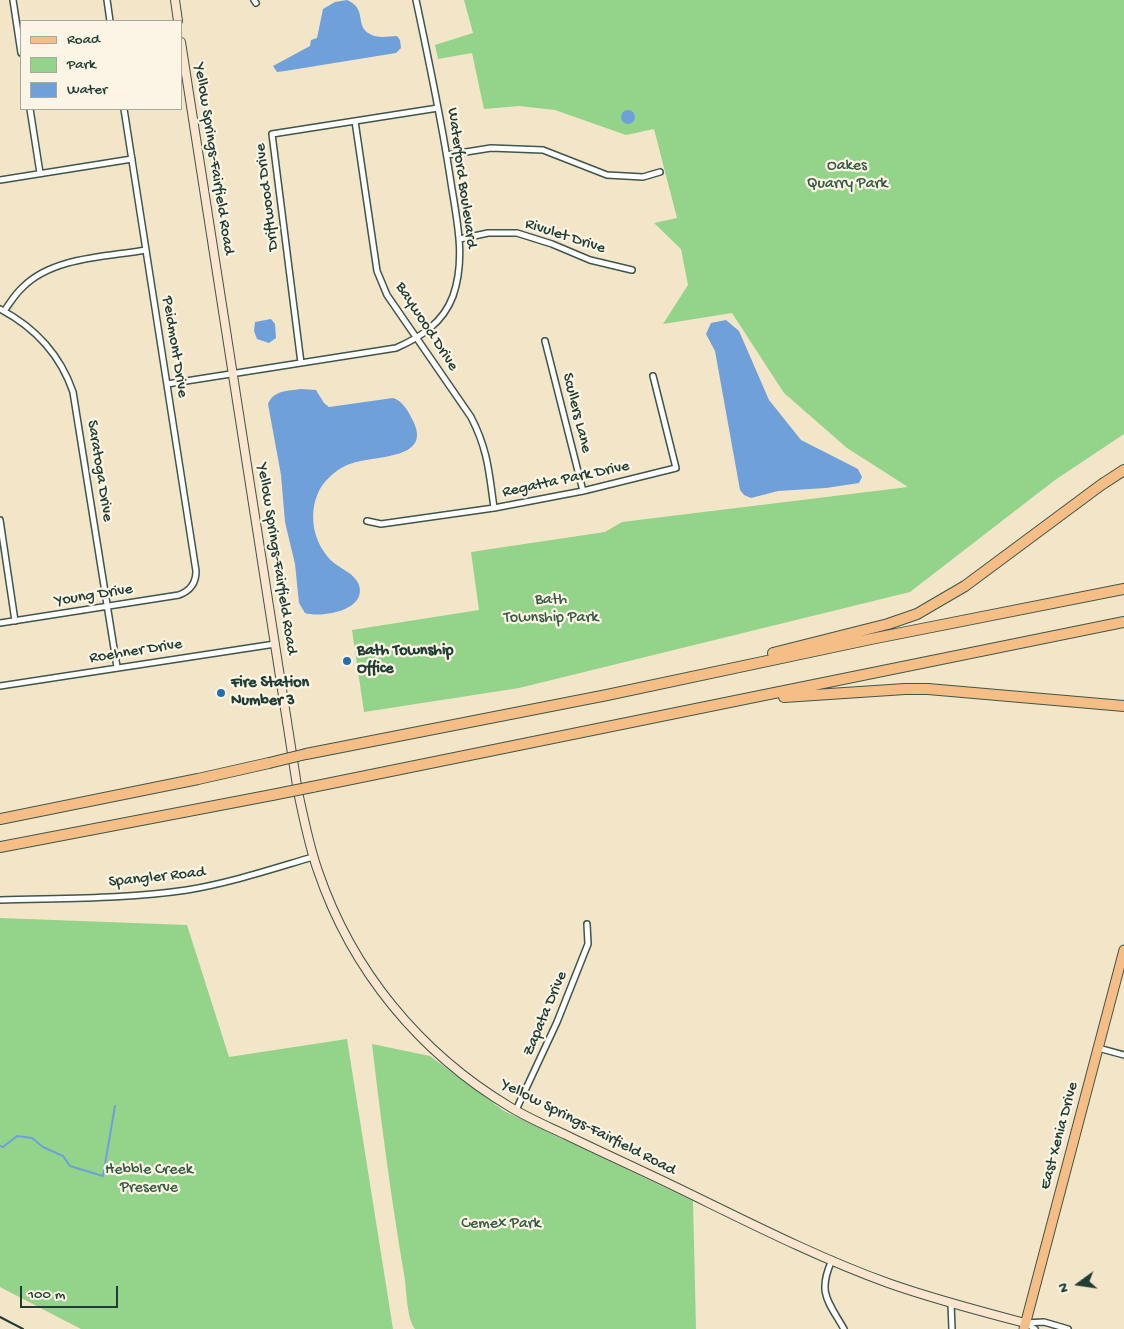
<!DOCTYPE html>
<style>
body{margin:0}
#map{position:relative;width:1124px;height:1329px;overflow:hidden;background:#f3e5c8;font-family:"Gochi Hand",sans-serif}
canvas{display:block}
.legend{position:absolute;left:20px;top:20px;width:162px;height:90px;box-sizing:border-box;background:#fcf5e5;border:1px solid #a4ab9e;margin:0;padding:6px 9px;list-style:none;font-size:15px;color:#1f3d34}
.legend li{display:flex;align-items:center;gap:10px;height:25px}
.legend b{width:25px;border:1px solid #a4ab9e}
.north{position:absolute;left:1054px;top:1259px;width:50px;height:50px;-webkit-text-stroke:4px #fcf5e5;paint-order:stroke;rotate:256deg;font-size:14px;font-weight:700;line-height:20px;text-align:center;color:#1f3d34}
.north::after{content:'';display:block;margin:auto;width:18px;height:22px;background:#1f3d34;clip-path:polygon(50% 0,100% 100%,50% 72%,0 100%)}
.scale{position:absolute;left:20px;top:1286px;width:98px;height:22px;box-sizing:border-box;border:2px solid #1f3d34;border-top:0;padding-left:6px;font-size:15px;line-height:18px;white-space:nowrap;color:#1f3d34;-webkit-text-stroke:4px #fcf5e5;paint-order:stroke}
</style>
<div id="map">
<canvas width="1124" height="1329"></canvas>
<ul class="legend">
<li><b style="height:6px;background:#f5be86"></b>Road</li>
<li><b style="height:14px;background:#93d38a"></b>Park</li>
<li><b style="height:14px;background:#6fa0da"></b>Water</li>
</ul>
<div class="north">N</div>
<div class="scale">100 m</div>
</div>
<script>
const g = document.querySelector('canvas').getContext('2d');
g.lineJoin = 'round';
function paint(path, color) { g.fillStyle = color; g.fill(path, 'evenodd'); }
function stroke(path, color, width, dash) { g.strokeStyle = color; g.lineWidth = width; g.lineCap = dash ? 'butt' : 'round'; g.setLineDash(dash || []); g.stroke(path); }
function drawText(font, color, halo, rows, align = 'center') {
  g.font = font + ' "Gochi Hand",sans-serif'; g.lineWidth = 4.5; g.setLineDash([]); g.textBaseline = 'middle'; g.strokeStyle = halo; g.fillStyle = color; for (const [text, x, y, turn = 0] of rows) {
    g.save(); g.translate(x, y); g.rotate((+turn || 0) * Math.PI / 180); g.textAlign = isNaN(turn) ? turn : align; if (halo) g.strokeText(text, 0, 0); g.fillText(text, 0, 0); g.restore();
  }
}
const green = new Path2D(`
 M464 0H1124V434L1055 480 910 592 519 688 364 712 352 630 479 610 471 552 605 532 622 522 908 487 847 448 784 393 732 313 663 324 688 285 681 249 654 223 677 218 654 129 626 135 555 110 519 106 484 109 472 53 438 59 435 45 473 33Z
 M0 918 187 925 229 1057 347 1039 393 1329H81L0 1287Z
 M372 1044 430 1056 504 1111 693 1201 696 1329H415C406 1317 407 1290 404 1274 391 1198 381 1121 372 1044Z`);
const water = new Path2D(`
 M347 0C368 9 354 26 370 34 378 39 389 36 397 36L400 40 401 48 396 53 285 71 277 72 273 66 310 46 311 40 317 38 323 9 335 2Z
 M621 117a7 7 0 1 1 14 0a7 7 0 1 1-14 0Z
 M271 319 275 324 276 338 269 343 257 339 254 331 255 322Z
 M726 320 739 331 769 400 801 440 858 469 862 477 859 483 826 488 778 491 751 498 744 495 740 490 715 351 706 334 711 323Z
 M301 389 316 390 324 403 329 407 393 398C402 401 407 409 411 417 436 460 377 455 353 463 340 466 325 479 319 491 307 515 314 546 334 563 343 570 355 574 359 585 367 611 321 618 305 613L299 603 295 564 285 522 281 475 268 404C274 390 287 391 301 389Z`);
const stream = new Path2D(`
 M0 1146 3 1147 17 1136 32 1138 43 1147 63 1156 70 1166 103 1176 115 1106`);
const minor = new Path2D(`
 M13 0 21 53
 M107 0 110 21
 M254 0 256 3
 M30 109 40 173
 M355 121 377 271 387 295 471 417C488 450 489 472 494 508
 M447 155 491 148 543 150 607 175 643 177 660 172
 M0 180 132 159
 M460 239 488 233H517L552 244 590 260 632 270
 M0 309C36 328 60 354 73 392L117 667
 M4 311C10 303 15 294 23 287 53 257 106 257 146 250
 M545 341 583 491
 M301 363 272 134 438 108
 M167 384 396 348C421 337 443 323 453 296 466 259 457 221 451 183 442 122 429 61 416 0
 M0 520 15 621
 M367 521 381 524 494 508 583 491 676 468 653 376
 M0 623 179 595C190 591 196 583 196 571L124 109
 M0 686 275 644
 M0 900C62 898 126 899 187 890 230 883 272 869 313 857
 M1098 1048 1124 1055
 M516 1110 557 1022 588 944 587 924
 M832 1260C817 1293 828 1301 844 1329
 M951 1303 952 1329
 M1025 1323 1044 1322 1068 1329
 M1026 1323 1035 1329`);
const secondary = new Path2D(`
 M175 0 178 21
 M181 42 298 792C304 819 309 846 318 871 352 971 420 1053 510 1107 528 1118 547 1126 566 1135 603 1153 641 1170 678 1188 746 1221 816 1257 888 1283 933 1299 979 1311 1025 1323`);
const primary = new Path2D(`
 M1024 1329 1124 950`);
const motorway = new Path2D(`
 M773 653 888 624 917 614 965 586 1101 485 1124 470
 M784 697 905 689H928L1124 706
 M306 754 607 695 871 639 1124 589
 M312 787 1124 622
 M0 819 198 779 269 763
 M0 847 272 795`);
const rail = new Path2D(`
 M0 1317 23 1329`);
const motorwayBridge = new Path2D(`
 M269 763 306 754
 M272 795 312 787`);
const markers = [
 [347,661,5,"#1f6fb2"],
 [221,693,5,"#1f6fb2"]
];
const streetNames = [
 ["Yellow Springs-Fairfield Road",213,159,81],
 ["Waterford Boulevard",461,178,82],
 ["Driftwood Drive",268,197,-97],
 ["Rivulet Drive",565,237,18],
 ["Baywood Drive",426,327,57],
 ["Peidmont Drive",174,347,81],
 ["Scullers Lane",576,413,76],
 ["Saratoga Drive",99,471,81],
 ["Regatta Park Drive",566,480,-12],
 ["Yellow Springs-Fairfield Road",276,559,81],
 ["Young Drive",94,596,-9],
 ["Roehner Drive",136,652,-9],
 ["Spangler Road",157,878,-6],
 ["Zapata Drive",546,1014,-67],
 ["Yellow Springs-Fairfield Road",588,1128,27],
 ["East Xenia Drive",1060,1136,-75]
];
const parkNames = [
 ["Oakes",847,167],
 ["Quarry Park",847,185],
 ["Bath",551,601],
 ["Township Park",551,619],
 ["Hebble Creek",149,1171],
 ["Preserve",149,1189],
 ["Cemex Park",501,1225]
];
const poiNames = [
 ["Bath Township",357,652],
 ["Office",357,670],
 ["Fire Station",231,684],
 ["Number 3",231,702]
];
paint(green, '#93d38a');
paint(water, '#6fa0da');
stroke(stream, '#6fa0da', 2);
stroke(minor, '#3f564a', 8);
stroke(secondary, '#3f564a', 10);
stroke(primary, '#3f564a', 11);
stroke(motorway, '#3f564a', 12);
stroke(minor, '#fff', 5);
stroke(secondary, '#fbe5cf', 8);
stroke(primary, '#f5be86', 9);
stroke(motorway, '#f5be86', 10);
stroke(rail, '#1f3d34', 2);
stroke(motorwayBridge, '#3f564a', 12, []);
stroke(motorwayBridge, '#f5be86', 10);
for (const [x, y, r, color] of markers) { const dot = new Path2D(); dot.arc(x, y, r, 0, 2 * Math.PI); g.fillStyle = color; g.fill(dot); stroke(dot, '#fcf5e5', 2); }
drawText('16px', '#1f3d34', '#fcf5e5', streetNames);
drawText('16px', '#365b45', '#fcf5e5', parkNames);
drawText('bold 16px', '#1f3d34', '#fcf5e5', poiNames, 'left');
</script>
